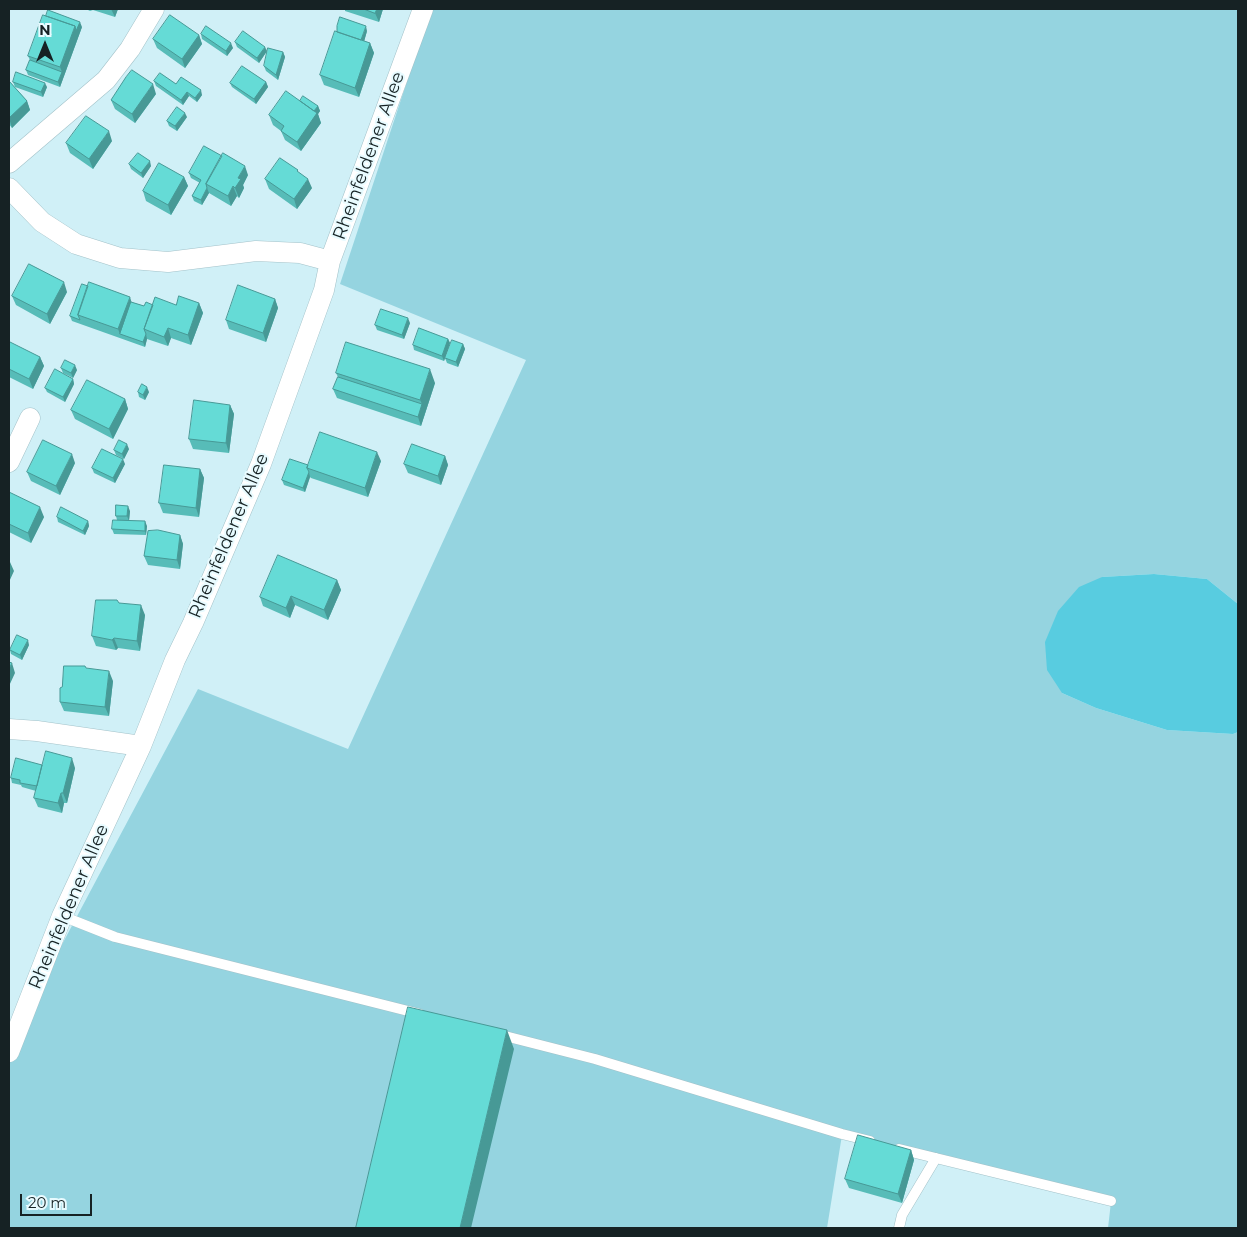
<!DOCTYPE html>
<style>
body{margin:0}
#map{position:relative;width:1247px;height:1237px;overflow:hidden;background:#d0f0f7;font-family:Montserrat,sans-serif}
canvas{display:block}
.frame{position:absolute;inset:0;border:10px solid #162224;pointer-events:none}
.north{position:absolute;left:20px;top:20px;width:50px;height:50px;-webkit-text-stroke:4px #e8fbff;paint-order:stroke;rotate:0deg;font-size:14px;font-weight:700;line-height:20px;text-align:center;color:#162224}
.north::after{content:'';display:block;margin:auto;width:18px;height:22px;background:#162224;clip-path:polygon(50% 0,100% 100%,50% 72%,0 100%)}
.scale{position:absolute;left:20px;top:1194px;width:72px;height:22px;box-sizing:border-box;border:2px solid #162224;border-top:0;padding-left:6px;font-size:15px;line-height:18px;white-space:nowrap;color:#162224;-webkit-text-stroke:4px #e8fbff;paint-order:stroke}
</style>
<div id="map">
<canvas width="1247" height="1237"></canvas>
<div class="frame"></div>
<div class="north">N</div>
<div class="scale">20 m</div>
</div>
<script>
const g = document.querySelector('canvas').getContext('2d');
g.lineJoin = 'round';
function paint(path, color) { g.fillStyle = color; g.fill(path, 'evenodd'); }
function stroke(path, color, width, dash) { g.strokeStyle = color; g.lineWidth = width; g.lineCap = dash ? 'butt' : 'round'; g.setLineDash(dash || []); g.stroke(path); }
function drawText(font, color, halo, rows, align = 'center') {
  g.font = font + ' Montserrat,sans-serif'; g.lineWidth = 4; g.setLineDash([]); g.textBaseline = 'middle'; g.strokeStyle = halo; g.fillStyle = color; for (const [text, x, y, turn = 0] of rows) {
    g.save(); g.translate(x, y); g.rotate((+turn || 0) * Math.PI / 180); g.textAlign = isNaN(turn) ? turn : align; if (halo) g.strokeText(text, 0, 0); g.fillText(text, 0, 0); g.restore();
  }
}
const green = new Path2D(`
 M431 9H1238V604L1207 579 1154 574 1102 577 1062 693 1096 708 1167 730 1233 734 1238 732V1228H1108L1111 1202 842 1135 827 1228H9V1044L198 689 348 749 526 360 340 284Z`);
const forest = new Path2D(`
 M1154 574 1207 579 1238 604V732L1233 734 1167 730 1096 708 1062 693 1047 670 1045 642 1058 611 1079 587 1102 577Z`);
const lane = new Path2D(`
 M62 916 115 937 420 1014
 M497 1034 595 1059 842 1134 870 1141
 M899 1149 1111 1201
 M899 1228 902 1215 936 1158`);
const street = new Path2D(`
 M9 163 106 80 130 49 154 9
 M9 188 42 222 76 244 120 258 168 262 256 251 300 253 330 261
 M9 462 30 418
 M9 729 37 731 141 746
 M9 1052 62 916 141 746 175 660 193 623 261 464 324 290 330 261 423 9`);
const wall = new Path2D(`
 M86 9H118L115 17 93 10 90 11Z
 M345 9H383L379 22 345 11Z
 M82 27 60 87 28 75 26 70 30 60 28 56Z
 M367 31 364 41 370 43 374 53 359 97 324 85 320 75Z
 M201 34 233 48 227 56 202 39Z
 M199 35 202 44 185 68 157 48 153 39Z
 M235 42 267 51 259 63 237 47Z
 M283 52 285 57 278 80 266 71 264 66Z
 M9 81 27 101 30 110 12 128 9 124Z
 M154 81 176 84 202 95 197 102 189 96 183 105 156 86Z
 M13 82 47 87 43 97 15 87Z
 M266 82 268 87 256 104 232 87 230 83Z
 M156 94 135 123 115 109 111 100Z
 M300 101 318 106 320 111 318 114 321 123 301 151 285 140 281 131 273 125 269 115Z
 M187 117 177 131 169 126 167 121Z
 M112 141 93 169 70 153 66 143Z
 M129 164 151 166 143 178 131 169Z
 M189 173 248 175 243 185 244 188 239 198 237 196 231 206 209 193 202 205 194 201 192 196 200 183 191 178Z
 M184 177 188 186 171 215 146 201 143 191Z
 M265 179 312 188 297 209 269 189Z
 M67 292 50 324 16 305 12 296Z
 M275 299 278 308 266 342 229 329 226 320Z
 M131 302 144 306 153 305H176L199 303 203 313 191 345 171 338 168 346 147 339 145 347 72 321 70 316Z
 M410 323 404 339 377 330 375 325Z
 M448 339 450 343 444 361 414 350 413 345Z
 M463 344 465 349 458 367 447 363 445 358Z
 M9 346 40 357 44 366 33 389 9 377Z
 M61 368 77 370 73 378 63 373Z
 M336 373 435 383 421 426 337 398 333 389 338 377Z
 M73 379 74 384 65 402 47 392 45 388Z
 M138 392H149L145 400 139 397Z
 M125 399 128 409 113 439 75 419 71 410Z
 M230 405 234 414 229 453 193 449 189 439Z
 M129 449 124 459 116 455 114 450Z
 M445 456 448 465 441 485 408 473 404 464Z
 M381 461 368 497 311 478 310 477 305 492 284 485 282 480 308 465Z
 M75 463 60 495 31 481 27 472Z
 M125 464 115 483 94 473 92 468Z
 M200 469 204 478 199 517 163 513 159 503Z
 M9 492 44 517 31 543 9 532Z
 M130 511 129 520 147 526 146 535 114 534 112 529 117 520 116 516Z
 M57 517 88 521 89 526 85 535 58 522Z
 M180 535 183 544 180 569 148 565 144 556Z
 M337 580 341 590 328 620 295 605 290 618 263 606 260 597Z
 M119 603 145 615 140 651 118 648 116 650 96 646 92 636Z
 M29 645 22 660 11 654 10 650Z
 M113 681 109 716 64 711 60 702Z
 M42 765 75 768 67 803H64L62 813 38 807 34 798 36 791 22 787 21 785 12 783 11 778Z
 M911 1150 914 1160 902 1203 849 1188 845 1179Z`);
const shadedWall = new Path2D(`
 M111 9H118L115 17Z
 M377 9H383L379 22 375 13Z
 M80 22 82 27 60 87 58 82 62 72 60 67 75 26Z
 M366 26 367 31 362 49 360 44Z
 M199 35 202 44 185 68 182 59Z
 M231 43 233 48 227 56 226 51Z
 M370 43 374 53 359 97 355 88Z
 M265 47 267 51 259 63 257 58Z
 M283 52 285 57 278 80 276 75Z
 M266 82 268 87 256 104 254 99Z
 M45 83 47 87 43 97 41 92Z
 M153 84 156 94 135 123 132 114Z
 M201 90 202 95 197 102 195 98Z
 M187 92 189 96 183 105 181 100Z
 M27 101 30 110 12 128 9 118Z
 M318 106 320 111 318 114 321 123 301 151 297 142 313 113Z
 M185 113 187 117 177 131 175 126Z
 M109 131 112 141 93 169 89 159Z
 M150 161 151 166 143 178 141 173Z
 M245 166 248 175 243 185 244 188 239 198 235 188 238 178Z
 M184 177 188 186 171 215 168 205Z
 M308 179 312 188 297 209 294 199Z
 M233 186 237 196 231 206 228 196Z
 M207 188 209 193 202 205 201 200Z
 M64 282 67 292 50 324 47 314Z
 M130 297 133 307 120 334 118 329Z
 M275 299 278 308 266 342 263 333Z
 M199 303 203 313 191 345 188 335Z
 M408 318 410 323 404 339 402 335Z
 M168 328 171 338 168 346 164 337Z
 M146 334 147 339 145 347 143 342Z
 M448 339 450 343 444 361 442 356Z
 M463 344 465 349 458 367 456 362Z
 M40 357 44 366 33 389 29 379Z
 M75 365 77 370 73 378 71 373Z
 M430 369 435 383 421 426 418 417 422 404 420 400Z
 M73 379 74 384 65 402 63 397Z
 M147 387 149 392 145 400 143 395Z
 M125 399 128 409 113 439 109 429Z
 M230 405 234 414 229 453 226 443Z
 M127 444 129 449 124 459 122 454Z
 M377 452 381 461 368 497 365 488Z
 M72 454 75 463 60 495 56 486Z
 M445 456 448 465 441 485 438 476Z
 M123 459 125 464 115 483 113 478Z
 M200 469 204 478 199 517 196 508Z
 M309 472 310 477 305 492 303 488Z
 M128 506 130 511 129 521 127 516Z
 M40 507 44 517 31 543 28 533Z
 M88 521 89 526 85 535 83 531Z
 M145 521 147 526 146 535 145 531Z
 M180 535 183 544 180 569 177 560Z
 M10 562 14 571 9 582V565Z
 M337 580 341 590 328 620 324 610Z
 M291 596 295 605 290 618 286 608Z
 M141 605 145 615 140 651 137 641Z
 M114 638 118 648 116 650 112 640Z
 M28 640 29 645 22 660 20 655Z
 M12 663 15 673 9 686V669Z
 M109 671 113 681 109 716 105 707Z
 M72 758 75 768 67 803 63 793Z
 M61 793 64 803 62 813 58 803Z
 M507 1030 514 1049 471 1228H460Z
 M911 1150 914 1160 902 1203 898 1194Z`);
const building = new Path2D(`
 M364 9H377L375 13Z
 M48 10 80 22 76 31 75 26 46 16Z
 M43 15 75 26 60 67 28 56Z
 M170 15 199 35 182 59 153 39Z
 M340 17 366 26 361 40 337 32V26Z
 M206 26 231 43 226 51 201 34Z
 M243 31 265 47 257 58 235 42Z
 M335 31 370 43 355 88 320 75Z
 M268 48 283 52 276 75 264 66Z
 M30 60 62 72 58 82 26 70Z
 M242 66 266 82 254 99 230 83Z
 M132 70 153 84 132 114 111 100 126 77Z
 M16 72 45 83 41 92 13 82Z
 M160 73 176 84 181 77 201 90 195 98 187 92 181 100 154 81Z
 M9 81 27 101 9 118Z
 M286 91 317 113 297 142 281 131 284 126 269 115Z
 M303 96 318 106 314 111 300 101Z
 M177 107 185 113 175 126 167 121Z
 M86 116 109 131 89 159 66 143Z
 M204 146 222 156 206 184 207 188 201 200 192 196 201 180 189 173Z
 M138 153 150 161 141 173 129 164Z
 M223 153 245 166 238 178 241 179 235 188 233 186 228 196 206 184Z
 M280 158 298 170 297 171 308 179 294 199 265 179Z
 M159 163 184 177 168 205 143 191Z
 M29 264 64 282 47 314 12 296Z
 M89 282 130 297 118 329 78 315Z
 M82 284 88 286 78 315 80 320 70 316Z
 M238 285 275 299 263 333 226 320Z
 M179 296 199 303 188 335 168 328 164 337 144 329 155 297 176 305Z
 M131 302 144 306 146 302 153 305 144 329 146 334 143 342 120 334Z
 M381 309 408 318 402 335 375 325Z
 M419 328 448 339 442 356 413 345Z
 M452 340 463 344 456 362 445 358Z
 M10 342 40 357 29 379 9 369V346Z
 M346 342 430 369 420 400 336 373Z
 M65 360 75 365 71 373 61 368Z
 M55 369 73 379 63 397 45 388Z
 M338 377 422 404 418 417 333 389Z
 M87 380 125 399 109 429 71 410Z
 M142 384 147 387 143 395 138 392Z
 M194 400 230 405 226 443 189 439Z
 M320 432 377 452 365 488 307 468Z
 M43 440 72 454 56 486 27 472Z
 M119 440 127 444 122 454 114 450Z
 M412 444 445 456 438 476 404 464Z
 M102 449 123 459 113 478 92 468Z
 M290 459 308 465 307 468 309 472 303 488 282 480Z
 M164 465 200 469 196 508 159 503Z
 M9 492 40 507 28 533 9 524Z
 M116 505 128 506 127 516H116Z
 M61 507 88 521 83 531 57 517Z
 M113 520 145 521V531L112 529Z
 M158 530 180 535 177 560 144 556 148 531Z
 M278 555 337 580 324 610 291 596 286 608 260 597Z
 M96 600H117L119 603 141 605 137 641 114 638 112 640 92 636Z
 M17 635 28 640 20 655 10 650Z
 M9 662 12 663 9 669Z
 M64 666H85L86 668 109 671 105 707 60 702V688L62 687Z
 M46 751 72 758 63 793H61L58 803 34 798Z
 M16 758 42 765 37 786 20 783V780L11 778Z
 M408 1007 507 1030 460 1228H356Z
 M858 1135 911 1150 898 1194 845 1179Z`);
const streetNames = [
 ["Rheinfeldener Allee",369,156,-70],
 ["Rheinfeldener Allee",229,536,-67],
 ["Rheinfeldener Allee",69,907,-67]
];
paint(green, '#95d4e0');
paint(forest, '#58cce0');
stroke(lane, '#a3c2c9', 11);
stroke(street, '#a3c2c9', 21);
stroke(lane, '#fff', 10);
stroke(street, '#fff', 20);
paint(wall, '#57bcb8');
paint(shadedWall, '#479996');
paint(building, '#65dbd6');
stroke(building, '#479996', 1);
drawText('18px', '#162224', '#e8fbff', streetNames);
</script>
